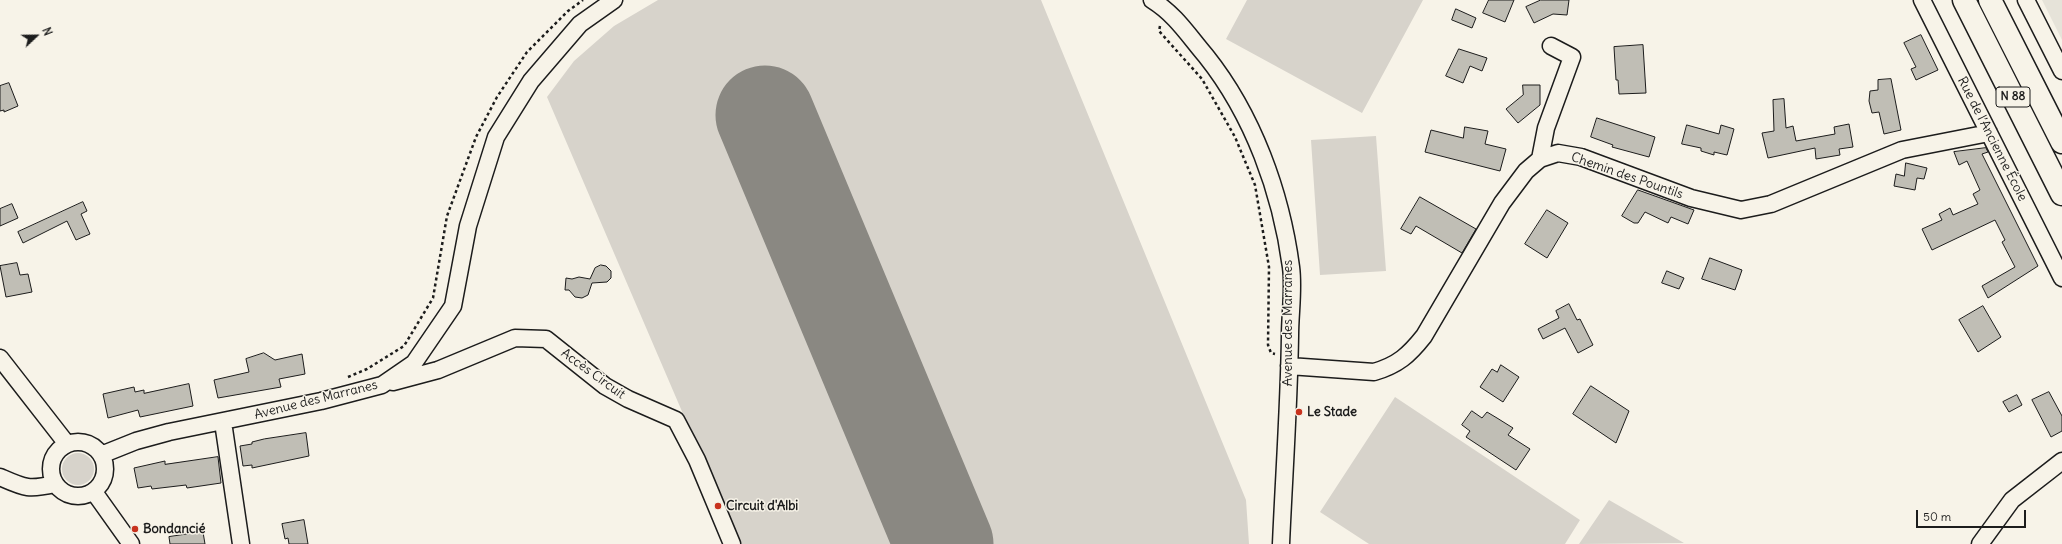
<!DOCTYPE html>
<meta charset="utf-8">
<style>
body{margin:0}
#map{position:relative;width:2062px;height:544px;overflow:hidden;background:#f7f3e8;font-family:Delius,sans-serif}
canvas{display:block}
.north{position:absolute;left:16px;top:16px;width:40px;height:40px;-webkit-text-stroke:3px #f7f3e8;paint-order:stroke;rotate:68deg;font-size:11px;font-weight:700;line-height:16px;text-align:center;color:#1c1c1c}
.north::after{content:'';display:block;margin:auto;width:14px;height:18px;background:#1c1c1c;clip-path:polygon(50% 0,100% 100%,50% 72%,0 100%)}
.scale{position:absolute;left:1916px;top:510px;width:110px;height:18px;box-sizing:border-box;border:2px solid #1c1c1c;border-top:0;padding-left:5px;font-size:12px;line-height:14px;white-space:nowrap;color:#1c1c1c;-webkit-text-stroke:3px #f7f3e8;paint-order:stroke}
</style>
<div id="map">
<canvas width="2062" height="544"></canvas>
<div class="north">N</div>
<div class="scale">50 m</div>
</div>
<script>
const g = document.querySelector('canvas').getContext('2d');
g.lineJoin = 'round';
function paint(path, color) { g.fillStyle = color; g.fill(path, 'evenodd'); }
function stroke(path, color, width, dash) { g.strokeStyle = color; g.lineWidth = width; g.lineCap = dash ? 'butt' : 'round'; g.setLineDash(dash || []); g.stroke(path); }
function drawText(font, color, halo, rows, align = 'center') {
  g.font = font + ' Delius,sans-serif'; g.lineWidth = 3; g.setLineDash([]); g.textBaseline = 'middle'; g.strokeStyle = halo; g.fillStyle = color; for (const [text, x, y, turn = 0] of rows) {
    g.save(); g.translate(x, y); g.rotate((+turn || 0) * Math.PI / 180); g.textAlign = isNaN(turn) ? turn : align; if (halo) g.strokeText(text, 0, 0); g.fillText(text, 0, 0); g.restore();
  }
}
const built = new Path2D(`
 M2042 0H2062V40Z`);
const green = new Path2D(`
 M658 0H1041L1246 500 1249 544H981L798 102 734 128 907 544H728L705 465 547 97 574 61 614 26Z
 M1247 0H1423L1362 113 1226 39Z
 M1376 136 1386 271 1320 275 1311 140Z
 M1395 397 1580 520 1565 544H1369L1320 512Z
 M62 469a16 16 0 1 1 32 0a16 16 0 1 1-32 0Z
 M1609 500 1684 543 1579 544Z`);
const runway = new Path2D(`
 M765 115 944 544`);
const building = new Path2D(`
 M1489 0H1514L1505 22 1483 13Z
 M1541 0H1569L1567 15 1553 14 1534 23 1526 7Z
 M1456 9 1476 18 1472 28 1452 20Z
 M1921 35 1938 70 1916 80 1911 69 1916 67 1904 43Z
 M1643 45 1646 93 1619 94 1618 80H1616L1614 47Z
 M1459 49 1487 58 1482 71 1470 66 1463 83 1446 76Z
 M1891 79 1901 130 1884 134 1879 112 1872 113 1869 101 1870 91 1878 90V80Z
 M9 83 18 106 4 112V110L0 111V86Z
 M1523 85H1540V105L1518 123 1506 109 1523 95Z
 M1784 99 1786 128 1793 126 1796 141 1835 134 1834 127 1849 124 1853 147 1839 149 1840 155 1816 159 1815 148 1768 158 1762 133 1774 131 1773 100Z
 M1597 118 1655 137 1649 157 1612 147 1613 145 1591 137Z
 M1687 125 1719 134 1721 125 1734 129 1727 155 1714 152V155L1701 151V148L1682 144Z
 M1465 127 1488 131 1485 144 1506 149 1500 171 1425 152 1431 130 1463 138Z
 M1986 148 1988 152 1982 154 2038 266 1988 298 1982 286 2015 267 2002 242 2005 240 1995 220 1932 250 1922 229 1942 220 1939 214 1950 208 1953 215 1978 204 1973 194 1980 190 1967 161 1959 165 1954 152Z
 M1906 163 1927 168 1924 179 1917 178 1915 190 1894 186 1896 174 1904 176Z
 M1638 190 1694 210 1688 224 1671 217 1668 223 1645 212 1638 223H1634L1622 216Z
 M1420 197 1476 229 1462 253 1416 226 1411 234 1401 229Z
 M83 202 87 211 81 214 90 234 76 240 67 221 23 243 18 232Z
 M12 204 18 218 0 226V209Z
 M1547 210 1568 223 1547 258 1525 244Z
 M1710 258 1742 270 1735 290 1702 279Z
 M17 263 20 275 28 274 32 292 6 297 0 266Z
 M601 265 606 266 611 271V278L607 282 592 283 588 295 582 298 575 297 569 290H565L566 278 572 279 579 277 590 279 595 268Z
 M1667 271 1684 278 1679 289 1662 283Z
 M1569 304 1577 320 1580 319 1593 345 1578 353 1565 328 1543 339 1538 329 1559 318 1556 311Z
 M1983 306 2001 337 1978 352 1959 320Z
 M264 353 275 360 302 354 305 374 279 379 281 387 218 398 214 380 249 372 246 359Z
 M1501 365 1519 377 1503 402 1480 387 1492 369 1497 372Z
 M189 384 193 406 140 417 138 410 108 418 103 394 134 387 135 392 144 390V393Z
 M1591 386 1629 411 1616 443 1573 414Z
 M2049 392 2062 416V431L2051 437 2032 400Z
 M2017 395 2022 405 2009 412 2003 402Z
 M1472 411 1482 418 1487 412 1497 418 1513 428 1508 435 1530 449 1516 470 1466 437 1470 431 1462 425Z
 M306 433 309 456 252 468V465L243 466 240 446 252 444V442L264 439Z
 M218 457 221 483 187 488 186 485 152 489 151 486 138 488 134 468 165 461V464Z
 M304 520 308 544H289L288 538 285 539 282 524Z
 M203 532 205 544H170L169 537Z`);
const path = new Path2D(`
 M1160 26 1159 31 1202 79 1235 137 1255 185 1269 267 1268 345 1271 353 1275 354
 M348 377 367 369 404 346 433 298 447 216 476 137 497 97 527 52 568 11 583 0`);
const minor = new Path2D(`
 M1152 0C1176 15 1188 35 1206 56 1253 115 1281 192 1291 267 1294 289 1290 313 1290 336 1289 405 1284 475 1281 544
 M1922 0 2062 278
 M2026 0 2062 71
 M1540 159 1546 128 1572 57 1551 46
 M0 358 67 444
 M1289 366 1374 372C1398 365 1409 355 1424 336L1502 203 1526 171 1540 159 1558 153 1581 157 1691 198 1741 210 1771 204 1902 150 1989 133
 M393 382 438 370 515 338 546 339 605 386 628 399 676 420 697 460 732 544
 M223 422 241 544
 M51 469a27 27 0 1 1 54 0a27 27 0 1 1-54 0Z
 M101 455 136 441 169 432 321 401 382 385 414 363 453 306 468 226 496 137 531 81 580 24 614 0
 M0 477C25 488 28 490 55 484
 M94 492 131 544
 M1980 544 2012 500 2062 461`);
const highway = new Path2D(`
 M1964 0 2062 194
 M1990 0 2062 142`);
const markers = [
 [1299,412,4,"#c8321e"],
 [718,506,4,"#c8321e"],
 [135,529,4,"#c8321e"]
];
const shields = [
 [2013,97,34]
];
const shieldNames = [
 ["N 88",2013,97]
];
const streetNames = [
 ["Rue de l’Ancienne École",1992,139,63],
 ["Chemin des Pountils",1627,176,19],
 ["Avenue des Marranes",1288,323,-90],
 ["Accès Circuit",593,374,36],
 ["Avenue des Marranes",316,400,-14]
];
const poiNames = [
 ["Le Stade",1307,412],
 ["Circuit d'Albi",726,506],
 ["Bondancié",143,529]
];
paint(built, '#e6e3d9');
paint(green, '#d7d3cb');
stroke(runway, '#8a8882', 99);
paint(building, '#c0beb5');
stroke(building, '#1c1c1c', 1);
stroke(minor, '#1c1c1c', 19);
stroke(highway, '#1c1c1c', 25);
stroke(path, '#1c1c1c', 2.5, [3, 3]);
stroke(minor, '#f7f3e8', 16);
stroke(highway, '#f7f3e8', 22);
for (const [x, y, r, color] of markers) { const dot = new Path2D(); dot.arc(x, y, r, 0, 2 * Math.PI); g.fillStyle = color; g.fill(dot); stroke(dot, '#f7f3e8', 1.5); }
for (const [x, y, w] of shields) { const box = new Path2D(); box.roundRect(x - w / 2, y - 10, w, 20, 3); g.fillStyle = '#f7f3e8'; g.fill(box); stroke(box, '#1c1c1c', 1); }
drawText('bold 12px', '#1c1c1c', null, shieldNames);
drawText('13px', '#1c1c1c', '#f7f3e8', streetNames);
drawText('bold 13px', '#1c1c1c', '#f7f3e8', poiNames, 'left');
</script>
